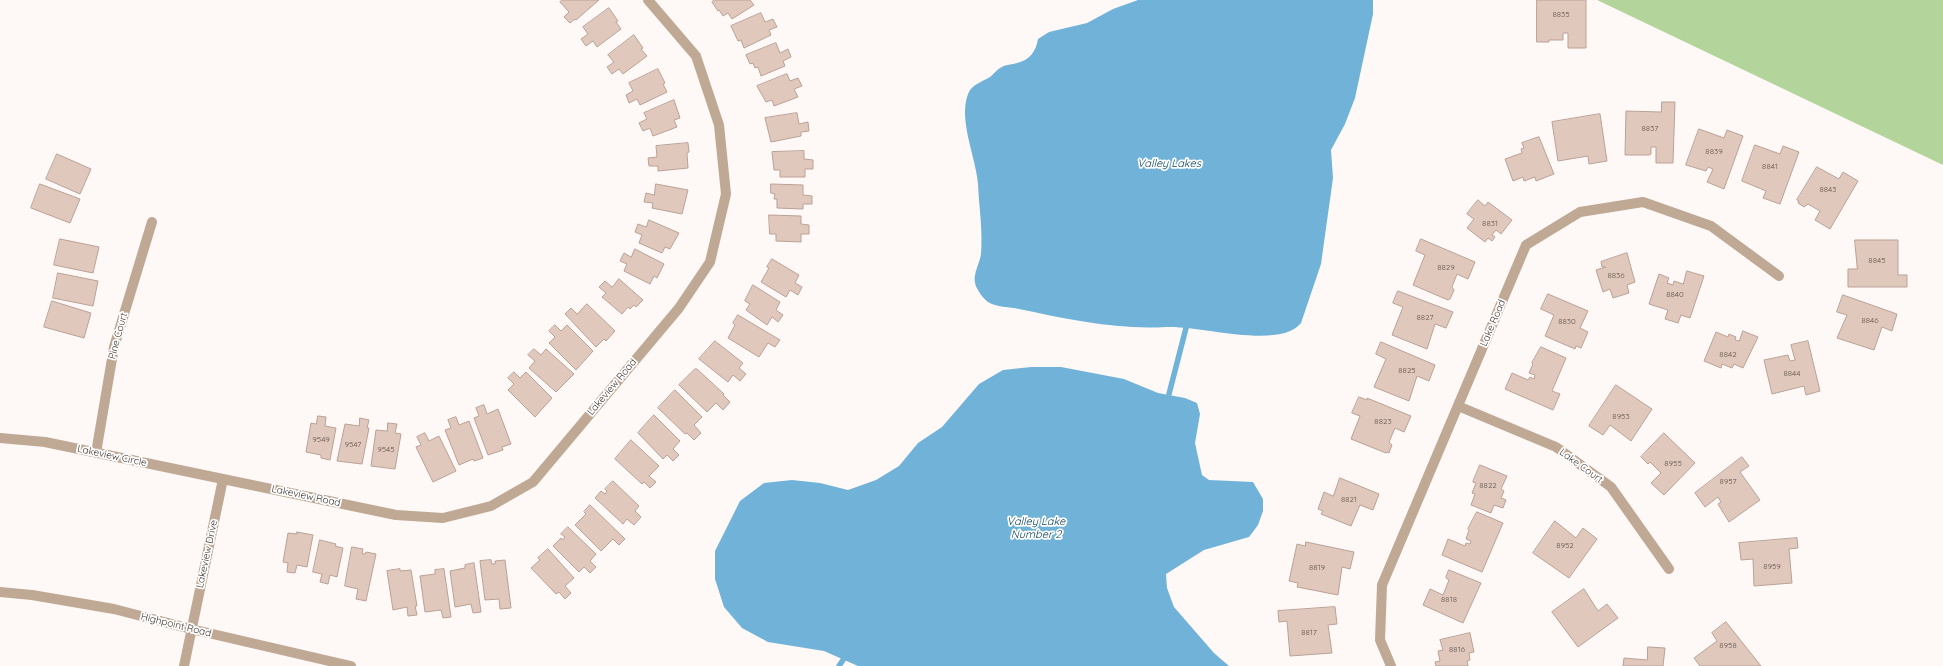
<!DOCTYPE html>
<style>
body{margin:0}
canvas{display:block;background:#fef8f6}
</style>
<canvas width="1943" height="666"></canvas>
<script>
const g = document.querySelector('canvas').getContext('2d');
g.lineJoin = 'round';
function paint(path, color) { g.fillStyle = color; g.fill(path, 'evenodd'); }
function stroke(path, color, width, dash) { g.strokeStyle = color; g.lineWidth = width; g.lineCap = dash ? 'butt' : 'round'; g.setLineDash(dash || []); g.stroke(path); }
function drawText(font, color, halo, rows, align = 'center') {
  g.font = font + ' Quicksand,sans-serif'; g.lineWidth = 3.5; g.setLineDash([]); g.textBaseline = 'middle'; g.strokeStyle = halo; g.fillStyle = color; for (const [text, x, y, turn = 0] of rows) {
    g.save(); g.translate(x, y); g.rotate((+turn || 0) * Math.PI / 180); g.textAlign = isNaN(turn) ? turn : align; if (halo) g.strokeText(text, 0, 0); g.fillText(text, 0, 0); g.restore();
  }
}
const forest = new Path2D(`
 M1597 0H1943V165Z`);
const water = new Path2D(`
 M1138 0H1373V14L1355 98 1345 124 1331 150 1333 178 1321 264 1301 323C1280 350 1199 325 1166 327 1116 330 1067 319 1019 309 1010 307 996 307 988 302 985 300 979 293 978 290 970 277 979 267 981 254 983 231 979 207 978 184 976 157 958 120 968 94 972 84 982 82 990 77 994 74 997 69 1002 67 1006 64 1012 65 1017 63 1030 60 1036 51 1038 39L1049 32 1087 23 1113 9Z
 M1031 367H1061L1124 379 1158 393 1185 398 1197 403 1200 414 1195 443 1202 475 1209 480 1253 482 1263 499V511L1258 525 1249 537 1204 550 1166 574 1167 588 1174 607 1214 653 1229 666H858L824 651 768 642 742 628 724 607 715 579V551L740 501 764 483 792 480 820 483 848 490 876 480 899 466 918 443 942 427 979 384 1003 370Z`);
const stream = new Path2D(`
 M1169 394 1186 328
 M839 666 843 660`);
const building = new Path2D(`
 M562 0H599L576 20 575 19 570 23 564 17 569 12 560 2Z
 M715 0H750L754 5 732 19 728 13 723 16 719 10 718 11 712 2Z
 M1537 0H1586V48H1568V33H1563V40H1549V42H1537Z
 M609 8 618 21 616 22 621 29 597 47 593 41 586 46 581 39 588 34 583 27Z
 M761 13 765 22 773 19 777 27 769 30 771 35 744 48 741 40 738 41 731 26Z
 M634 35 643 48 641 49 647 56 623 74 619 69 612 74 607 67 614 62 608 55Z
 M776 43 780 53 788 49 791 57 783 61 785 66 761 76 758 67 755 68 753 63 750 64 746 55Z
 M658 69 665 83 663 84 667 92 640 105 637 99 629 103 626 95 633 91 629 83Z
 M787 74 790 81 798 78 802 86 794 89 798 97 774 106 772 100 766 102 757 86Z
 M674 100 680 118 674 120 677 127 653 136 650 128 643 131 639 123 647 119 644 113Z
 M1662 102H1675L1673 163H1656V147H1651V154L1649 155H1625L1626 111 1661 112Z
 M797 113 799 124 808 122 809 131 801 132V136L771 142 765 118Z
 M1600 114 1607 161 1589 164 1588 156 1558 161 1552 122Z
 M1699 129 1724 138 1727 130 1743 136 1724 189 1707 182 1713 169 1708 167 1706 171 1686 165Z
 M1539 137 1554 174 1536 181 1535 177 1524 181 1523 177 1513 181 1505 159 1522 153 1521 149 1524 148 1522 143Z
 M688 143 689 152 687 153 688 168 658 171V166H649L648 158 657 157 656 146Z
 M1755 145 1780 154 1783 146 1799 152 1780 204 1763 198 1766 191 1742 181Z
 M804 151V159L813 160V169H805V177H780V170H774L772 152Z
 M57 154 91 169 80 194 46 179Z
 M1817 167 1839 179 1843 172 1858 181 1830 229 1815 220 1820 211 1808 204 1804 207 1798 203 1799 201 1797 200Z
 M40 184 80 199 70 223 31 208Z
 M656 184 688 190 682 214 652 208 653 203 644 202 646 193 654 195Z
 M771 184 803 185V195L812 196V204H803V209L777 208V199H774L775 194 771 193Z
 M1478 200 1485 206 1488 202 1512 220 1501 234 1496 230 1492 235 1495 237 1492 241 1488 238 1485 242 1467 228 1474 219 1467 214Z
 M769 215 801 216V224L809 225V234H801V242L776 241V234H770Z
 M649 220 679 233 670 249 665 247 662 253 639 243 642 235 635 232 638 224 646 227Z
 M60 239 99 247 93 273 54 265Z
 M1421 239 1475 262 1468 279 1457 274 1452 287 1454 290 1450 299 1448 300 1413 285 1425 255 1416 251Z
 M1855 240H1898V275H1907V287H1848V269H1857Z
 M635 249 664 264 657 278 654 276 650 284 624 271 627 264 620 261 624 253 631 257Z
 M1627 253 1635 282 1627 285 1629 293 1613 298 1610 289 1603 292 1596 270 1606 267H1602L1601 262Z
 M772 259 799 275 795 283 802 287 798 295 790 290 786 297 761 282 769 268 767 267Z
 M1687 271 1704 276 1690 318 1681 315 1678 323 1665 319 1668 310 1649 304 1659 274 1669 278 1667 283 1673 285 1674 281 1683 284Z
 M58 273 98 281 93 306 53 298Z
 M619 279 643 300 636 307 634 305 630 309 628 307 622 314 602 297 606 293 599 287 605 281 612 287Z
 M753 285 780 302 776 310 783 315 778 322 772 317 767 325 746 310 750 304 745 301Z
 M1398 291 1453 312 1446 328 1435 324 1427 349 1392 335 1403 307 1393 303Z
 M1548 294 1588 311 1580 328 1588 332 1581 348 1576 346 1575 349 1545 336 1554 315 1541 309Z
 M1843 295 1897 314 1892 331 1882 327 1874 350 1837 338 1847 315 1837 312Z
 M52 301 91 313 84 338 44 327Z
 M587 304 615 331 606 341 604 339 596 347 565 314 571 308 577 314Z
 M738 315 780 340 775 347 768 343 759 357 728 338 735 325 733 323Z
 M555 325 561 331 567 325 593 351 576 370 549 343 555 337 549 331Z
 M1743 331 1758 337 1743 368 1734 364 1732 368 1722 364 1721 368 1704 361 1716 332 1728 337 1729 334 1736 337 1735 340 1739 341Z
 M715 341 743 363 739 368 746 374 740 381 733 375 728 382 699 359Z
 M1808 341 1820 391 1806 395 1804 386 1772 394 1764 360 1788 355 1790 361 1795 360 1791 345Z
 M1381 342 1435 365 1429 381 1417 376 1409 401 1374 387 1386 359 1376 354Z
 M1541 347 1566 358 1552 391 1560 394 1553 410 1505 389 1512 373 1528 380 1530 377 1534 379 1535 375 1529 373 1533 364 1532 363Z
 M534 349 541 355 546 349 574 374 556 392 529 368 535 361 528 355Z
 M695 369H697L724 394 723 395 730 402 723 410 716 403 707 412 679 385Z
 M514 372 520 378 526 372 552 398 535 417 508 390 514 384 508 378Z
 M1616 385 1652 409 1631 441 1610 425 1603 435 1589 426Z
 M675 390 702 417 694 425 701 433 694 440 687 433 685 434 658 408Z
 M1359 397 1367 400V398L1411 416 1404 432 1395 428 1389 442 1392 445 1389 453 1387 452 1386 453 1351 439 1360 416 1352 413Z
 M484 405 487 414 498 409 511 444 502 447 503 450 488 455 474 418 479 416 476 408Z
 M654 415 680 441 673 449 679 455 673 461 667 455 663 459 638 433Z
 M318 416 326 417 325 426 336 428 330 460 321 458V455L306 452 311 423 316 424Z
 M456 417 459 425 469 421 483 458 474 461 473 459 459 465 445 430 451 428 448 420Z
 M360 418 369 420 367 428H369L362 464 337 461 345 424 359 426Z
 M388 423 397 424 395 433 401 434 395 469 371 466 376 430 387 431Z
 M425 433 429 441 439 436 456 471 433 482 416 447 421 445 417 437Z
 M1664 433 1695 463 1664 495 1651 483 1661 473 1650 462 1648 464 1641 457Z
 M631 440 659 466 649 476 656 482 650 488 644 482 642 484 615 459Z
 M1742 457 1749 466 1740 472 1760 500 1729 522 1718 504 1721 502 1718 497 1705 507 1695 493Z
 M1480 465 1507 476 1501 489 1504 491 1501 498 1506 500 1503 508 1494 505 1491 513 1471 505 1475 494 1472 493 1476 483 1473 482Z
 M1340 478 1379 494 1373 510 1360 505 1351 526 1321 514 1323 511 1318 509 1324 492 1333 496Z
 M613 481 639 506 635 511 641 517 634 525 627 519 623 524 595 498 601 491 605 494 607 491 605 489Z
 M590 505 625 539 619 545 613 539 601 551 575 525 586 514 584 512Z
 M1477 512 1503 523 1482 572 1442 555 1448 539 1465 546 1466 543 1470 544 1471 541 1466 539 1469 530 1468 529Z
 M1555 521 1576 538 1583 528 1597 539 1569 578 1533 553Z
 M568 527 596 554 590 561 596 567 590 573 584 567 579 572 553 546 561 538 563 540 565 537 561 534Z
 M297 532 313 535 307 567 297 565 295 573 287 572 288 563 283 562 288 533 297 534Z
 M1797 538 1798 548 1789 549 1792 583 1754 586 1753 559 1741 560 1739 543Z
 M320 540 336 544 335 546 343 548 337 577 330 575 328 584 320 582 322 574 313 572Z
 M1306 542 1354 552 1350 569 1342 567 1338 595 1297 587 1298 583 1289 581 1297 544 1305 546Z
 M352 547 363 549 362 554H365L366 552 376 554 366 601 356 599 358 589 345 586Z
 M548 549 574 578 565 586 571 593 565 599 559 592 556 594 531 568 540 560 538 558Z
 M491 560 492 564H495V561L505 560 511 608 500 609 499 599 485 600 480 561Z
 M474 563 481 612 473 613 471 604 455 607 450 571 465 568V565Z
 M400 569V571L411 570 417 606H415L417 615 408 616 407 607 393 610 387 571Z
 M444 569 451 617 443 618 441 610 425 612 420 576 435 574V570Z
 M1449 570 1481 583 1463 623 1423 605 1430 589 1443 595 1449 580 1446 578Z
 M1584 589 1598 611 1607 604 1618 618 1578 647 1552 612Z
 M1335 607 1337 624 1328 625 1332 653 1290 656 1287 621 1279 622 1278 611Z
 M1726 622 1761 666H1700L1694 658 1717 641 1712 633Z
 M1470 633 1474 652 1469 653 1470 660 1467 661 1468 666H1436L1435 662 1440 661 1438 651 1443 650 1440 640Z
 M1648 647 1665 648 1663 666H1623L1624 658 1647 660Z`);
const minor = new Path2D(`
 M1458 406 1556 447 1611 487 1669 569
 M0 438 45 442 396 515 443 518 491 506 533 482 679 308 710 262 726 194 719 125 696 56 648 0
 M96 453 114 347 152 222
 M0 592 32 595 114 609 191 629 351 666
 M184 666 223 479
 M1391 666 1380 640 1382 585 1526 245 1580 212 1643 202 1711 226 1779 276`);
const numberNames = [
 ["8835",1561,15],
 ["8837",1650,129],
 ["8839",1714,152],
 ["8841",1770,167],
 ["8843",1828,190],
 ["8831",1490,224],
 ["8845",1877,261],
 ["8829",1446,268],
 ["8836",1616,276],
 ["8840",1675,295],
 ["8827",1425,318],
 ["8846",1870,321],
 ["8830",1567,322],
 ["8842",1728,355],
 ["8825",1407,371],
 ["8844",1792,374],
 ["8953",1621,417],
 ["8823",1383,422],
 ["9549",321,440],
 ["9547",353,445],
 ["9545",386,450],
 ["8955",1673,464],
 ["8957",1728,482],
 ["8822",1488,486],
 ["8821",1349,500],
 ["8952",1565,546],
 ["8959",1772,567],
 ["8819",1317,568],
 ["8818",1449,600],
 ["8817",1309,633],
 ["8958",1728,646],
 ["8816",1457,650]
];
const streetNames = [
 ["Lake Road",1493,323,-67],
 ["Pine Court",118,336,-75],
 ["Lakeview Road",612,387,-50],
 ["Lakeview Circle",112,456,12],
 ["Lake Court",1581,466,36],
 ["Lakeview Road",306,496,12],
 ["Lakeview Drive",207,554,-78],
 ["Highpoint Road",176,625,14]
];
const waterNames = [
 ["Valley Lakes",1169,164],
 ["Valley Lake",1036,522],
 ["Number 2",1036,535]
];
paint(forest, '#b3d59c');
paint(water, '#71b3d8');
stroke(stream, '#71b3d8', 5.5);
paint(building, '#e1c8bc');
stroke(building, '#baa196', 1);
stroke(minor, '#bfa894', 10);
drawText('8px', '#665852', null, numberNames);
drawText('10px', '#3d332e', '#fff', streetNames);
drawText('italic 11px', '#0b435c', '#fff', waterNames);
</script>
